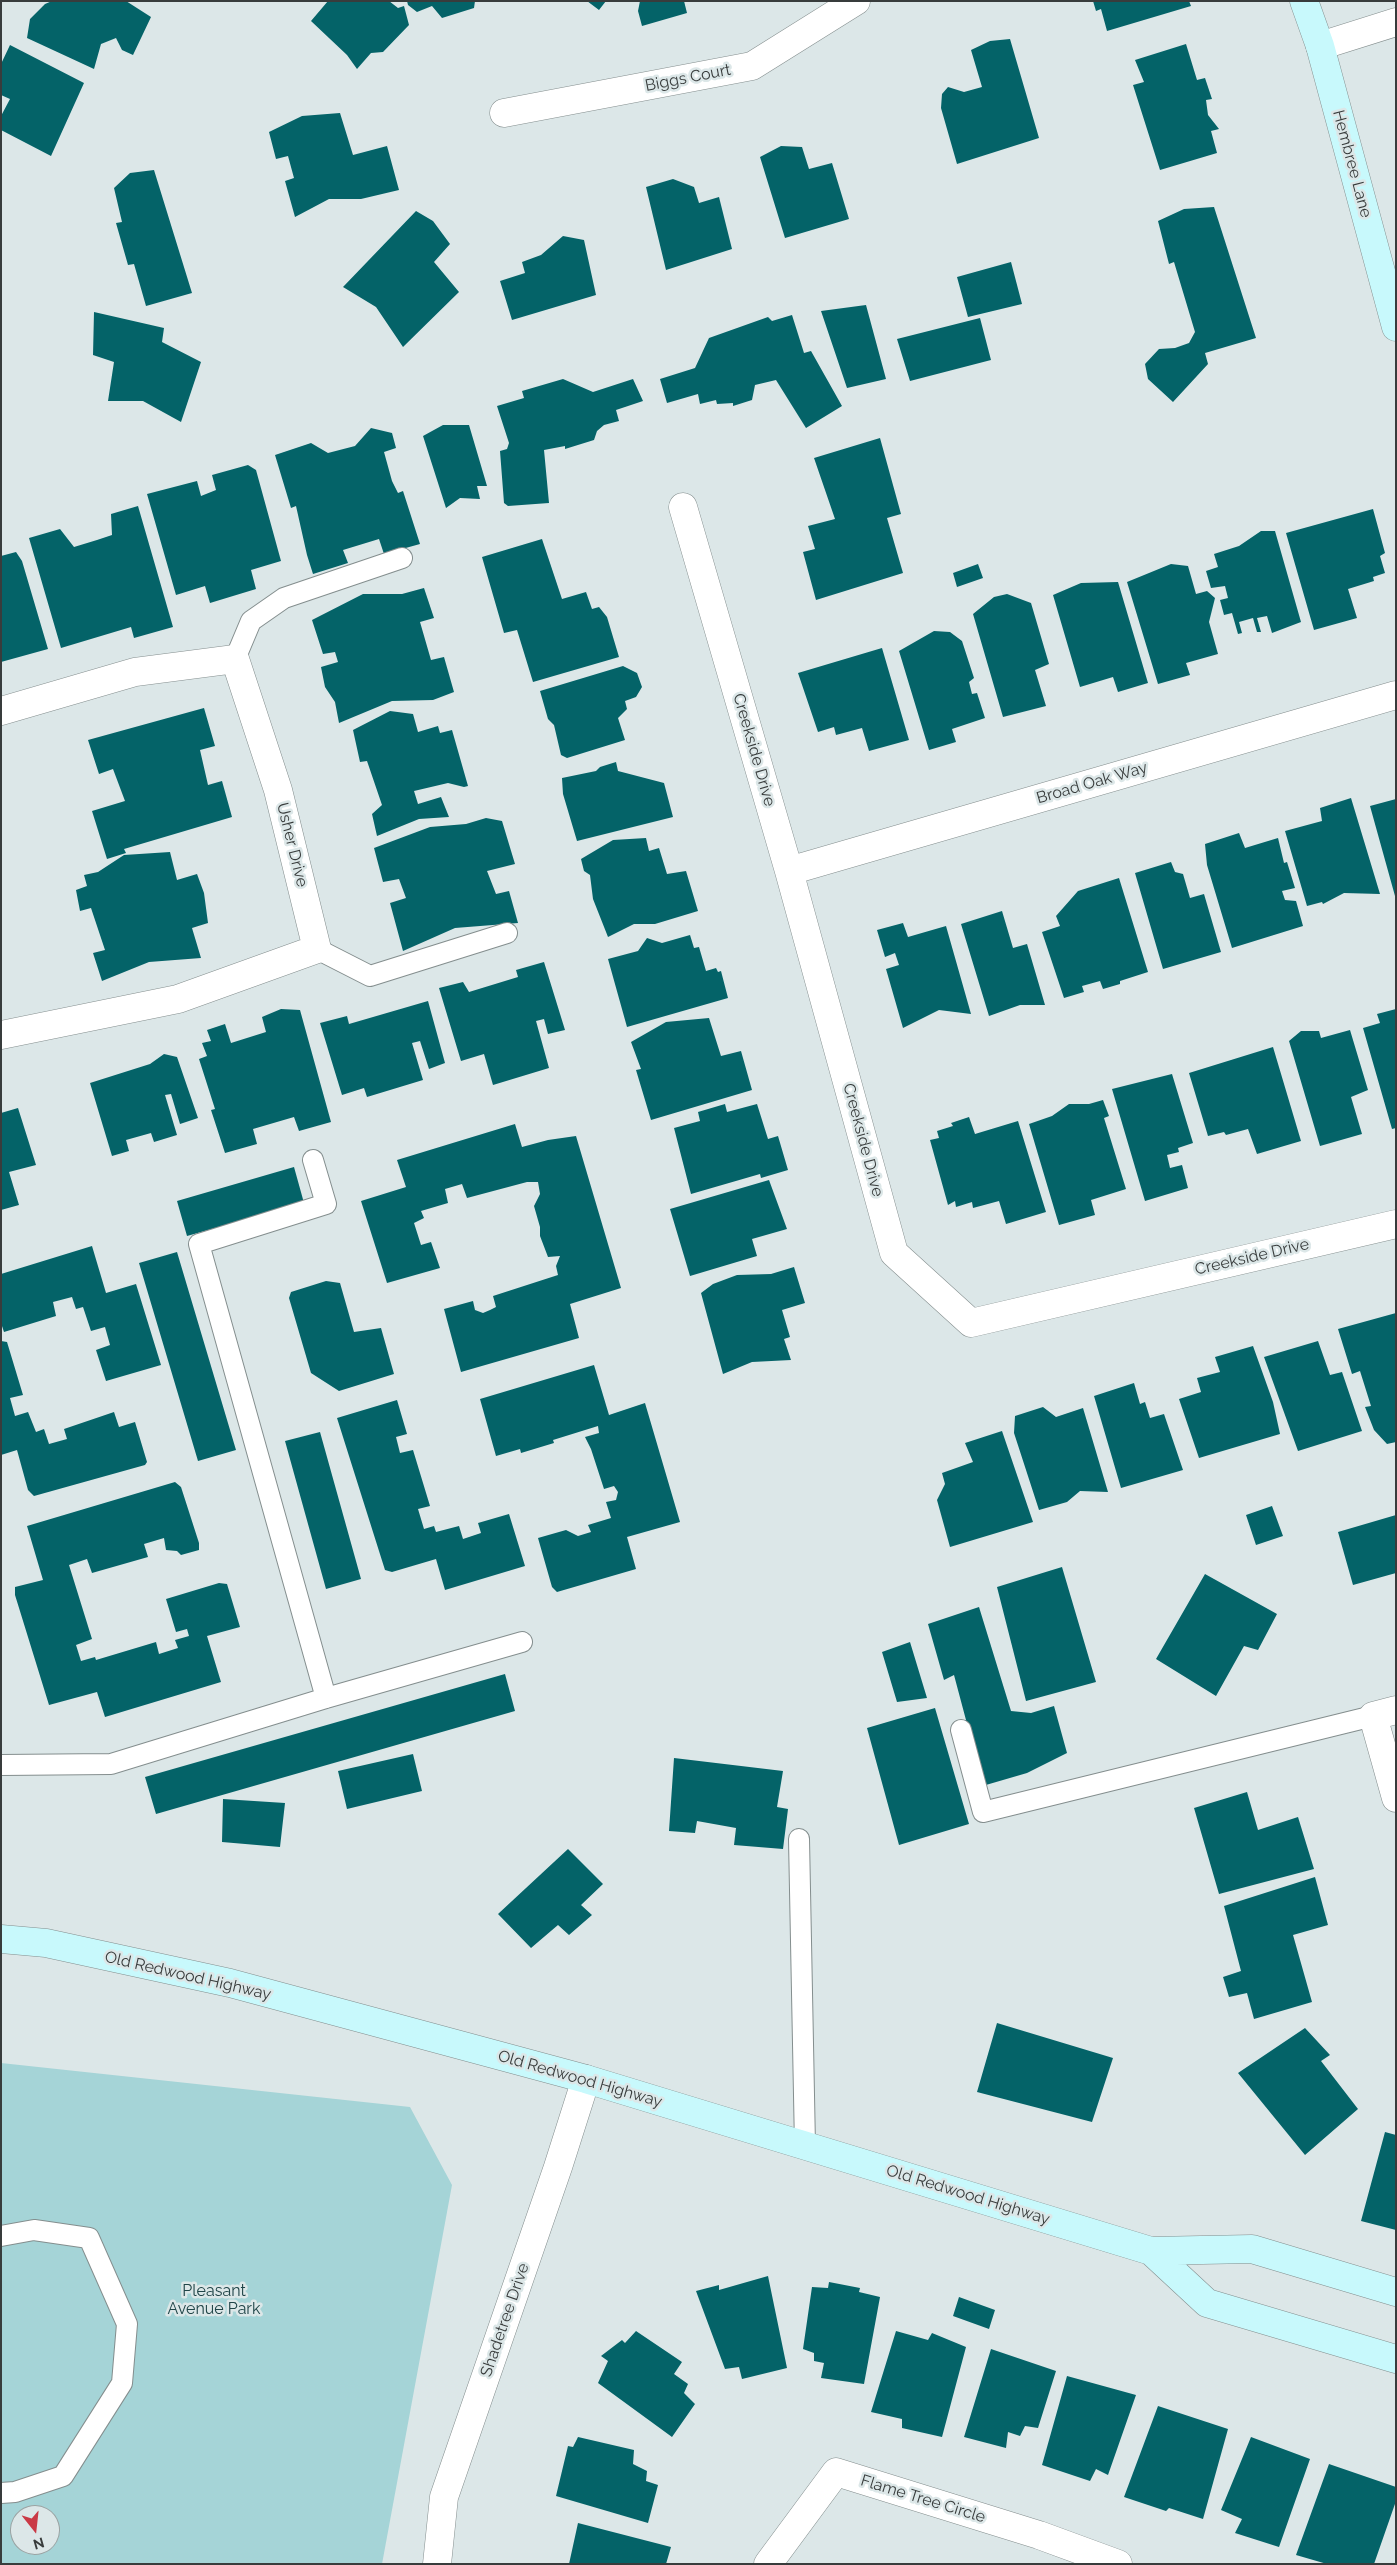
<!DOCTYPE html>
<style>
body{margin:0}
#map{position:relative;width:1397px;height:2565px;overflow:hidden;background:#dce7e8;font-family:Raleway,sans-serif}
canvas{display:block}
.frame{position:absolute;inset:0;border:2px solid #383c3c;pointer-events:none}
.north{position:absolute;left:10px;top:2505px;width:50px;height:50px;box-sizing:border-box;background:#dce7e8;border:1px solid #9aa3a3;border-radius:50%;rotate:164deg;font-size:14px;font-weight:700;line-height:20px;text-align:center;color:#383c3c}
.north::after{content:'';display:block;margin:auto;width:18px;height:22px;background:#ca3a46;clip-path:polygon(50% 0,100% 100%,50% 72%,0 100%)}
</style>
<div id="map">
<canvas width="1397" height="2565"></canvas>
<div class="frame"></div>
<div class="north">N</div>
</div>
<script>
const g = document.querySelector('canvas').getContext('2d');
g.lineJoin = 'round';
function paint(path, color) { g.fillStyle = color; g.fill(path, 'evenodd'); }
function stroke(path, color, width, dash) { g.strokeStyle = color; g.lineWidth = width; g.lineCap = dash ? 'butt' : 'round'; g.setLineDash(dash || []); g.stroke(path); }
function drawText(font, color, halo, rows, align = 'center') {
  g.font = font + ' Raleway,sans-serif'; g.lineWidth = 5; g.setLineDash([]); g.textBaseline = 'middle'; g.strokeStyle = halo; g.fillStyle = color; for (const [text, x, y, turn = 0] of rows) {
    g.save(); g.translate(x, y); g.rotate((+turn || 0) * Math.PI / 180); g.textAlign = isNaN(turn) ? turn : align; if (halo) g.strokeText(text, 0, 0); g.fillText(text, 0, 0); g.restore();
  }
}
const green = new Path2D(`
 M1 2063 410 2107 452 2185 382 2564H1ZM20 2515H50V2545H20Z`);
const building = new Path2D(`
 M52 1H126L151 17 133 55 122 50 116 38 101 44 94 69 27 38 30 19 45 4Z
 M328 1H389L398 8 404 6 409 25 383 52 371 53 357 69 347 55 311 21Z
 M407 1H475L474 8 442 18 432 6 417 12 408 5Z
 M587 1H606L599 10Z
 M640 1H684L687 13 642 26 638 11Z
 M1093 1H1189L1191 6 1107 31 1101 9 1096 11Z
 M1010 39 1039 138 957 164 941 108 942 94 948 87 964 92 982 87 971 50 990 41Z
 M1186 44 1197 80 1205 78 1212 99 1206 100 1208 115 1219 129 1211 131 1217 153 1160 170 1133 85 1144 82 1135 60Z
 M10 45 84 83 51 156 1 130V116L10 99 1 95V64Z
 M340 113 353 155 387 146 399 190 361 199H329L295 217 285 181 294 178 288 156 276 159 269 132 302 116Z
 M781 146 802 147 809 169 832 163 849 219 785 238 760 157Z
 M154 170 192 293 146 306 134 264 128 265 116 223 122 222 114 188 130 173Z
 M673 179 694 187 699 203 719 197 732 249 666 270 646 187Z
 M1214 207 1256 338 1205 353 1208 364 1173 402 1148 379 1145 364 1159 349 1175 348 1189 343 1195 332 1174 262 1169 264 1158 221 1184 209Z
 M416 211 433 221 450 244 434 262 459 292 403 347 376 307 343 287Z
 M563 236 584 240 596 295 512 320 500 281 525 273 522 262 541 255Z
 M1011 262 1022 304 968 317 957 277Z
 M866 305 886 379 847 388 821 311Z
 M94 312 164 328 162 342 201 362 181 422 143 401H108L114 362 93 355Z
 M792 315 804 353 811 351 842 406 806 428 776 380 755 385 752 400 733 406V403L717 404 716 400 700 404 698 394 667 403 660 379 695 368 709 338 768 317 772 321Z
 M980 318 991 360 910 381 897 339Z
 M563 379 593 392 633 379 643 401 616 410 619 421 604 425 597 431 594 440 565 449V446L544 450 549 503 508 506 504 503 500 451 507 449 509 443 497 406 524 398 522 391Z
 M443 425H469L487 486H477L480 499 460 498 446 508 423 436Z
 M371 428 392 433 396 448 384 452 392 481 398 493 403 491 420 544 384 554 379 539 343 550 348 563 313 574 307 555 296 506 291 508 275 455 311 443 328 453 355 446Z
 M880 438 901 514 887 518 903 573 816 600 803 552 815 549 808 526 835 519 814 458Z
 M248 465 256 470 281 561 251 570 256 589 210 603 205 586 176 595 147 494 197 481 201 496 216 490 212 475Z
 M138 506 173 627 134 638 131 627 61 648 29 538 60 529 74 547 97 540 112 535 111 514Z
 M1373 509 1385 553 1380 556 1385 573 1373 577 1374 581 1348 589 1357 618 1314 630 1286 533Z
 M1261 531H1275L1301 622 1272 633 1267 616 1257 618 1261 632H1257L1253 618 1239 622 1242 633 1238 634 1232 613 1224 615 1220 600 1228 598 1225 586 1211 588 1206 571 1218 567 1214 554 1239 546Z
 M542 539 562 599 586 592 592 609 599 607 607 617 619 657 533 682 517 630 504 633 482 557Z
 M16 552 22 561 48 649 1 662V556Z
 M978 564 983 578 957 587 953 573Z
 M1171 564 1188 566 1196 594 1207 591 1215 598 1209 622 1218 654 1186 663 1190 675 1158 684 1127 582Z
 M1118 582 1148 683 1118 692 1113 677 1080 687 1053 595 1081 583Z
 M424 588 434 618 420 622 431 660 444 657 454 692 433 700 392 701 339 723 335 702 325 687 321 667 338 662 335 652 323 654 312 620 363 594H402Z
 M1007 594 1031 603 1049 664 1035 670 1046 706 1003 717 973 614 994 597Z
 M934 631 950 632 962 641 974 678 969 682 972 694 977 693 985 718 952 729 956 742 929 750 899 651Z
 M882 648 909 740 869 751 862 728 836 735 834 727 818 732 798 673Z
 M623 666 637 673 642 687 636 697 625 701 627 709 618 718 625 740 567 758 561 755 554 725 548 719 540 691Z
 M204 708 215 746 200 750 208 785 222 781 232 817 124 849 126 853 107 859 92 811 125 801 113 769 99 774 88 740Z
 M390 711 413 714 418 732 438 726 440 733 452 730 468 786 464 787 448 783 414 791 418 804 441 797 449 817 419 819 377 836 372 814 382 805 367 761 360 762 353 730Z
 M616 762 618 771 664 783 673 817 577 841 563 794 562 778 596 771 600 767Z
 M1351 798 1380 894 1344 893 1323 904 1322 902 1307 906 1285 831 1322 821 1320 808Z
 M1396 799V896H1395L1370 806Z
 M486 818 502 821 515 864 487 871 496 894 509 891 518 923 455 928 403 951 390 903 406 898 399 879 383 882 374 848 430 827 466 824Z
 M1239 833 1245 848 1278 838 1284 863 1287 862 1295 888 1282 891 1285 900 1296 901 1303 926 1232 948 1207 865 1205 844Z
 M646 838 649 851 659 848 667 874 686 871 698 911 655 924H634L608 937 593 899 590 875 584 871 581 859 613 840Z
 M170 852 177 880 197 874 204 893 208 923 192 928 201 958 149 962 102 981 93 953 105 950 91 908 80 911 76 890 87 886 84 875 98 872 124 855Z
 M1171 862 1175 872 1183 874 1190 898 1204 894 1221 952 1163 969 1135 873Z
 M1119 878 1148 972 1120 981V984L1103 989 1100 981 1082 986 1084 992 1064 998 1042 932 1060 926 1056 916 1078 891Z
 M1002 911 1013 948 1027 944 1045 1005H1020L989 1016 961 924Z
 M903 923 908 937 946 926 971 1014 939 1010 903 1028 886 969 899 965 895 953 885 957 877 930Z
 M690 935 694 948 699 947 706 971 716 968 718 972 721 971 728 998 627 1027 608 959 638 951 647 938 662 943Z
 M544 962 565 1030 548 1034 544 1019 536 1021 549 1068 493 1085 484 1054 461 1061 439 988 463 982 469 992 518 977 516 970Z
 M428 1001 445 1063 429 1069 420 1041 412 1043 423 1080 367 1097 364 1088 342 1095 320 1023 347 1016 349 1024Z
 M281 1009 300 1010 331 1122 299 1131 294 1117 253 1129 257 1144 225 1153 211 1110 215 1109 199 1059 207 1056 202 1043 211 1041 207 1030 225 1024 231 1043 266 1032 262 1017Z
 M1396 1009V1128L1392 1129 1363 1028 1380 1023 1377 1014Z
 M709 1018 721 1056 741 1051 752 1090 651 1120 636 1070 641 1069 631 1042 666 1022Z
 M1350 1030 1368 1090 1351 1097 1362 1134 1320 1146 1289 1041 1301 1031H1319L1321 1038Z
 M1273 1047 1301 1141 1257 1154 1248 1129 1226 1135 1224 1132 1208 1136 1189 1073Z
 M164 1054 177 1057 198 1118 180 1124 171 1094 165 1095 177 1135 154 1142 151 1133 126 1140 129 1151 112 1156 90 1083 150 1064Z
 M1172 1074 1193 1143 1178 1148 1179 1152 1167 1155 1170 1168 1182 1165 1188 1188 1145 1201 1112 1089Z
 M1103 1100 1109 1116 1104 1118 1126 1189 1091 1200 1095 1215 1059 1225 1029 1124 1052 1116 1069 1104H1089Z
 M725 1104 727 1112 757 1104 768 1139 778 1136 788 1170 761 1178 760 1174 691 1194 674 1128 700 1121 698 1112Z
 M18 1108 36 1165 9 1172 19 1205 1 1210V1113Z
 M969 1117 975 1134 1018 1121 1046 1212 1006 1224 999 1201 973 1208 972 1202 956 1207 955 1201 948 1205 930 1140 939 1138 937 1131 953 1126 951 1123Z
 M515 1124 522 1147 548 1140 576 1136 621 1288 570 1304 579 1338 461 1372 444 1309 473 1301 475 1310 483 1313 490 1310 496 1307 493 1296 558 1275 556 1266 560 1256 548 1257 540 1236V1227L534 1206 540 1194 538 1182H527L467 1198 462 1184 445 1189 448 1203 421 1211 424 1218 414 1223 421 1245 431 1242 440 1268 387 1283 361 1201 406 1187 397 1160Z
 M294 1167 304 1203 187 1236 177 1201Z
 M769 1180 787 1229 752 1239 757 1256 690 1276 670 1209Z
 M92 1246 106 1293 136 1284 161 1365 106 1381 96 1350 110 1345 105 1327 91 1331 83 1307 76 1309 72 1297 53 1302 56 1316 4 1332 1 1323V1274Z
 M177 1252 236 1450 198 1461 139 1263Z
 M794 1267 805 1303 782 1310 790 1337 784 1339 791 1360 752 1362 723 1374 701 1293 713 1284 737 1275 771 1274Z
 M326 1281 340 1283 354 1332 381 1328 394 1374 339 1391 311 1373 289 1298 291 1292Z
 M1396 1313V1442L1387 1444 1374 1430 1365 1407 1371 1406 1360 1371 1352 1374 1338 1329Z
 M1 1341 7 1342 23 1395 10 1398 15 1416 28 1412 36 1432 44 1429 49 1444 67 1439 64 1429 114 1412 119 1427 135 1422 147 1462 145 1465 34 1496 28 1490 17 1450 1 1455Z
 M1318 1341 1330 1375 1342 1372 1362 1431 1298 1451 1264 1357Z
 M1253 1346 1273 1402 1280 1434 1199 1458 1179 1399 1201 1392 1197 1378 1220 1372 1215 1357Z
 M594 1365 609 1415 645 1403 680 1522 627 1537 636 1569 557 1592 552 1587 538 1538 566 1530 578 1536 591 1532 588 1525 611 1518 606 1502 616 1500 618 1492 614 1486 604 1489 591 1449 585 1437 599 1433 598 1426 553 1440 554 1443 521 1453 520 1449 496 1456 480 1399Z
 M1134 1383 1140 1404 1145 1402 1150 1418 1164 1414 1183 1470 1121 1488 1094 1396Z
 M397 1400 407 1434 396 1437 400 1453 413 1450 430 1506 418 1509 424 1529 434 1526 436 1532 459 1526 463 1539 481 1533 478 1523 509 1514 525 1566 445 1590 436 1559 392 1572 385 1570 337 1418Z
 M1043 1407 1056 1417 1083 1408 1108 1492 1080 1491 1067 1502 1039 1510 1014 1433 1015 1416Z
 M1002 1431 1033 1522 950 1547 937 1500 945 1484 942 1473 973 1462 965 1443Z
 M320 1432 361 1579 326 1589 285 1441Z
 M175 1482 181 1487 199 1543V1550L181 1555 177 1551 166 1550 164 1538 144 1544 148 1557 92 1573 87 1559 69 1565 92 1639 76 1645 81 1661 95 1657 96 1660 156 1642 159 1654 178 1648 175 1640 189 1636 187 1629 176 1632 166 1599 219 1583 227 1584 240 1627 207 1636 221 1682 105 1717 97 1692 49 1705 15 1595V1587L43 1580 27 1526Z
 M1272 1506 1283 1536 1256 1545 1246 1515Z
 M1396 1515V1573L1353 1585 1338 1532Z
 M1062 1567 1096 1682 1026 1701 997 1587Z
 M1205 1574 1277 1614 1258 1650 1244 1646 1216 1696 1156 1659Z
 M979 1607 1011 1711 1031 1713 1054 1706 1067 1753 1027 1773 979 1787 960 1723 966 1720 954 1675 944 1680 928 1624Z
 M910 1642 927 1698 897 1702 882 1652Z
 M505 1674 515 1711 156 1814 145 1777Z
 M935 1708 969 1824 899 1845 867 1728Z
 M413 1754 422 1791 347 1809 338 1771Z
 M674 1758 783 1771 777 1807 788 1809 783 1849 734 1845 736 1828 697 1821 695 1833 669 1831Z
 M1247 1792 1258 1830 1298 1817 1314 1869 1219 1894 1194 1808Z
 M223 1799 285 1803 280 1847 222 1842Z
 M568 1849 603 1884 581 1905 592 1915 569 1935 558 1925 531 1948 498 1914Z
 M1315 1877 1328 1925 1293 1935 1312 2002 1254 2019 1247 1993 1229 1997 1223 1977 1241 1971 1224 1906Z
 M997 2023 1113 2058 1092 2122 977 2092Z
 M1305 2028 1330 2055 1321 2061 1358 2109 1305 2155 1238 2073Z
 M1385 2132 1396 2135V2230L1361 2221Z
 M768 2276 787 2368 742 2379 739 2367 725 2369 696 2291 719 2285V2290Z
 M829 2282 860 2288 859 2292 880 2297 864 2384 821 2378 824 2363 814 2361V2353L803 2349 812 2287 828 2288Z
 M959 2297 995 2310 989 2329 953 2316Z
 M636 2331 682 2362 674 2374 688 2384 684 2393 695 2404 672 2437 598 2383 608 2361 601 2356 622 2340 625 2343Z
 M896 2331 928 2340 932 2333 966 2347 942 2437 902 2428V2419L871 2412Z
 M991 2349 1056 2371 1038 2428 1025 2426 1020 2436 1008 2432 1006 2448 964 2437Z
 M1067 2376 1136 2395 1108 2475 1096 2469 1090 2481 1042 2465Z
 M1158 2406 1228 2429 1203 2519 1169 2508 1166 2511 1124 2497Z
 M578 2437 634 2450 633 2464 647 2471 646 2481 658 2485 648 2523 556 2496 568 2446 573 2447Z
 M1251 2437 1310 2459 1279 2547 1235 2533 1242 2519 1221 2510Z
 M1329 2464 1396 2487V2501L1374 2564H1327L1296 2555Z
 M578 2523 671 2547 666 2564H569Z`);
const lane = new Path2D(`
 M235 659 251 621 284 598 402 558
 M317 949 370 976 507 933
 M313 1160 326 1204 199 1244 326 1698
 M961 1730 983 1812 1373 1716
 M1 1765 111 1764 326 1698 522 1642
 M799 1839 805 2146
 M1 2236 34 2230 89 2238 127 2324 122 2383 63 2476 15 2492 1 2493`);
const street = new Path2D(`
 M1320 46 1396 22
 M504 113 752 66 856 1
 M683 507 789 871 894 1253 971 1323 1396 1224
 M1 711 135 672 235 659 278 790 317 949 178 999 1 1035
 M789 871 1396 695
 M1396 1710 1373 1716 1396 1798
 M437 2564 444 2497 558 2167 586 2079
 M768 2564 836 2472 1039 2535 1118 2564`);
const secondary = new Path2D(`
 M1304 1 1320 46 1396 327
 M1 1939 46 1943 230 1983 586 2079 1151 2251 1252 2249 1396 2292
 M1151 2251 1207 2303 1396 2359`);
const streetNames = [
 ["Biggs Court",688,78,-11],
 ["Hembree Lane",1352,164,75],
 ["Creekside Drive",754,750,74],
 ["Broad Oak Way",1092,783,-16],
 ["Usher Drive",292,845,76],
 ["Creekside Drive",863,1140,75],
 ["Creekside Drive",1252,1257,-13],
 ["Old Redwood Highway",188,1976,13],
 ["Old Redwood Highway",580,2079,16],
 ["Old Redwood Highway",968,2195,17],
 ["Shadetree Drive",505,2320,-71],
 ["Flame Tree Circle",923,2499,17]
];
const parkNames = [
 ["Pleasant",214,2291],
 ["Avenue Park",214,2309]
];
paint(green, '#a5d4d7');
paint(building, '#046368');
stroke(lane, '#848e8e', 22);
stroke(street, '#848e8e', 29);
stroke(secondary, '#848e8e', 29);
stroke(lane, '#fff', 20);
stroke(street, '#fff', 28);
stroke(secondary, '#c8f9fc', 28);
drawText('16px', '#383c3c', '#dce7e8', streetNames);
drawText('16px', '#204548', '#dce7e8', parkNames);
</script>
